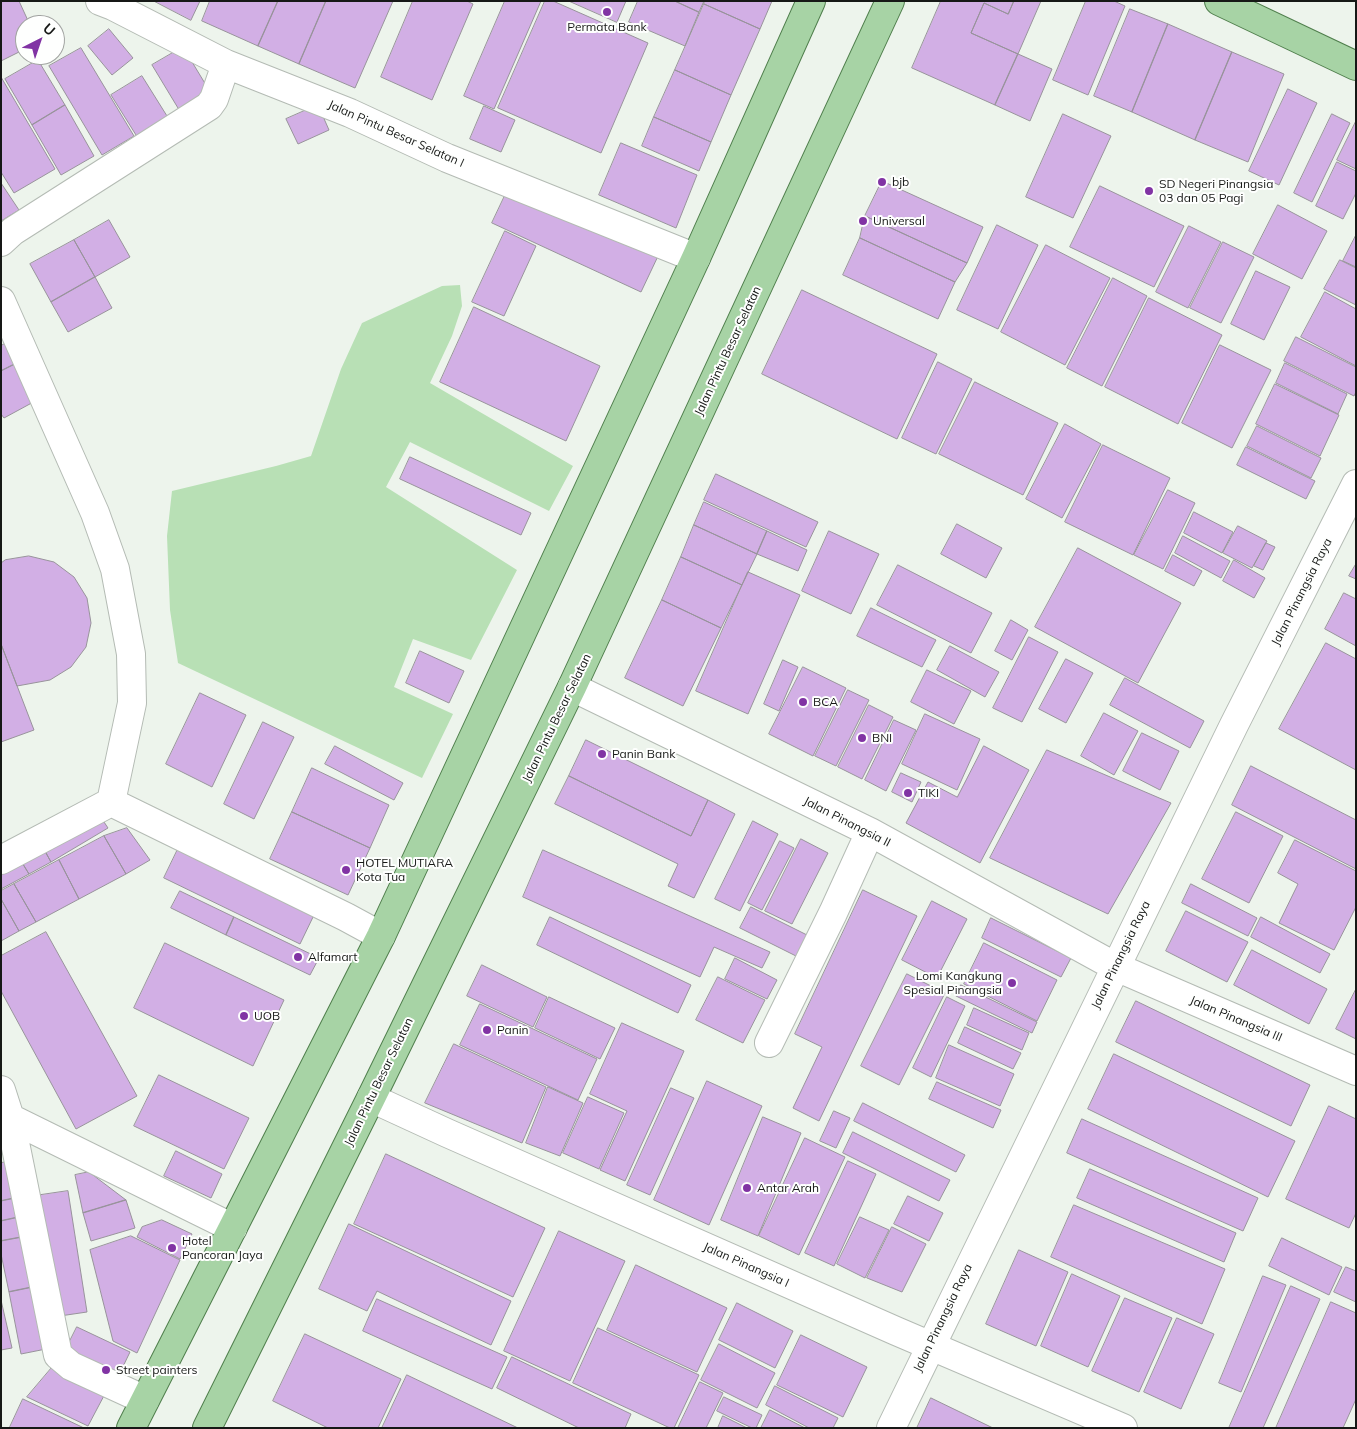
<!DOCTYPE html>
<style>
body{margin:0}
#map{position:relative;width:1357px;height:1429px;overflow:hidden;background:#edf4ec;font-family:Mulish,sans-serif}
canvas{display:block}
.frame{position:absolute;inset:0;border:2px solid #161816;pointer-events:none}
.north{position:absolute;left:15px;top:15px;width:50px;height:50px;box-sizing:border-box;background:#fefffe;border:1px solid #a1a3a1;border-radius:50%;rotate:41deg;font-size:14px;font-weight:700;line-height:20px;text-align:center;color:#161816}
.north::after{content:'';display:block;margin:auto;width:18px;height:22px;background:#8133a4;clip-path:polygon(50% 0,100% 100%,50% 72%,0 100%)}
</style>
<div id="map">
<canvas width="1357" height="1429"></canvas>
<div class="frame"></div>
<div class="north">U</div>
</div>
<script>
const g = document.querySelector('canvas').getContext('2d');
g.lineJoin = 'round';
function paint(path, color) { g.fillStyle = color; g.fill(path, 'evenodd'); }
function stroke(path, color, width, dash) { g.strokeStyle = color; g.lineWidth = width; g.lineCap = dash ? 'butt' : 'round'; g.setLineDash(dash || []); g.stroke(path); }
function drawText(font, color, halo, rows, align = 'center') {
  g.font = font + ' Mulish,sans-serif'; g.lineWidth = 4; g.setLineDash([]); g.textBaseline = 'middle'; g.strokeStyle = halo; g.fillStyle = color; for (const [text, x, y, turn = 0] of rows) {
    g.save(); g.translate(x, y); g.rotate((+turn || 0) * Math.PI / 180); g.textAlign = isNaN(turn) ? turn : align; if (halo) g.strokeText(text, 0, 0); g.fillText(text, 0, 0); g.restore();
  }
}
const green = new Path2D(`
 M460 285 462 306 452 336 430 383 573 466 549 511 410 442 386 487 517 570 471 660 413 639 394 687 453 714 422 778 178 663 170 610 167 536 172 491 276 466 311 456 341 369 362 323 442 286Z`);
const building = new Path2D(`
 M1 1H19L30 25H25V49L1 61Z
 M154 1H200L191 20Z
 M210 1H278L258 46 202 21Z
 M278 1H326L299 64 258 46Z
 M326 1H393L355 88 299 64Z
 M413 1H467L473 4 432 100 381 77Z
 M505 1H541L494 109 464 96Z
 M545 1H553L648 43 601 153 498 108Z
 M569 1H626L617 22Z
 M638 1H675L699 12 685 46 629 22Z
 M675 1H704L699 12Z
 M705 1H772L760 29 704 4Z
 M941 1H1014L1008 14 984 3 971 33 1018 54 995 105 912 68Z
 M1014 1H1041L1018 54 971 33 984 3 1008 14Z
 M1086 1H1114L1125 6 1088 95 1053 80Z
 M704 4 760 29 731 95 675 70Z
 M1130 9 1168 24 1132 112 1094 96Z
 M1168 24 1232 52 1195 140 1132 112Z
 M109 29 133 58 112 75 88 46Z
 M183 47 212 95 181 113 152 65Z
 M81 48 134 136 102 155 49 66Z
 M1232 52 1284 74 1248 162 1195 140Z
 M1018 54 1052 69 1030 121 995 105Z
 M38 60 65 105 32 125 5 79Z
 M675 70 731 95 711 142 654 117Z
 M142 76 172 124 141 143 111 95Z
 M1 77 55 169 14 193 1 172Z
 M1288 89 1317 103 1279 185 1249 171Z
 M65 105 94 156 61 175 32 125Z
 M318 105 329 130 298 144 286 119Z
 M484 106 515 120 501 152 470 139Z
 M1063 114 1111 136 1073 218 1026 197Z
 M1332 114 1350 123 1312 202 1294 193Z
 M654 117 711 142 699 171 642 146Z
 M1356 121V169L1337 160Z
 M621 143 697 175 676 228 599 195Z
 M1337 162 1356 171V193L1343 219 1316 206Z
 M882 181 983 227 967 263 865 216Z
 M1 183 19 210 1 221Z
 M510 185 659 254 641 292 492 223Z
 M1100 186 1184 226 1154 287 1070 247Z
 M1278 205 1327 231 1302 279 1253 254Z
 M865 216 967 263 955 282 860 238Z
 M109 220 130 257 95 277 74 240Z
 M997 225 1038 245 998 329 957 310Z
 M1189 226 1221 242 1188 308 1156 292Z
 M505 231 536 246 504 316 472 302Z
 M1356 235V267L1343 261Z
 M860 238 955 282 938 319 843 275Z
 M74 240 95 277 51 302 30 264Z
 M1223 242 1254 257 1221 323 1190 308Z
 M1046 245 1110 278 1065 365 1001 332Z
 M1340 260 1356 268V305L1324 289Z
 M1256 271 1290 287 1264 340 1231 324Z
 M95 277 112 308 68 332 51 302Z
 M1113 278 1147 296 1102 386 1067 368Z
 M802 290 937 354 897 439 762 374Z
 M1325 292 1356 309V366L1301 337Z
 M1149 298 1222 335 1178 424 1105 387Z
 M474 307 600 366 566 441 440 382Z
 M1296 337 1356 367V392L1354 396 1284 361Z
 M8 342 19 362 1 371V346Z
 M1220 345 1271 370 1232 448 1182 423Z
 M19 362 39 399 4 418 1 414V371Z
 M938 362 972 379 936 454 902 438Z
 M1285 363 1347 394 1338 414 1276 383Z
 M975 382 1058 423 1023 495 939 454Z
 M1275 384 1339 415 1320 456 1256 424Z
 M1065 424 1101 444 1062 518 1026 499Z
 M1257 426 1321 458 1311 478 1247 446Z
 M1103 445 1170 478 1133 555 1065 522Z
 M1246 447 1315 481 1306 499 1237 465Z
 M410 457 531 513 521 535 400 479Z
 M716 474 818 522 806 547 704 500Z
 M1168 490 1195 503 1163 569 1134 555Z
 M704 502 767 531 757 554 694 525Z
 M1194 512 1233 532 1222 553 1184 533Z
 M957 524 1002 548 986 578 941 554Z
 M694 525 757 554 742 585 681 557Z
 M1238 526 1267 541 1252 568 1223 553Z
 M767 531 807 550 798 571 757 554Z
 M829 531 879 554 851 614 802 591Z
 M1183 536 1230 561 1221 578 1175 553Z
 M1266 543 1275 547 1263 570 1254 566Z
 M1078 548 1181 603 1138 683 1035 627Z
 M1173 555 1202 571 1194 586 1165 571Z
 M29 556 54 562 74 577 87 598 91 623 86 647 71 667 50 680 17 686 1 644V563L5 560Z
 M681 557 742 585 721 628 662 600Z
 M1234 560 1265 578 1254 598 1223 581Z
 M1356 564V579L1349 576Z
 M898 565 992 613 971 653 877 605Z
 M748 572 800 595 748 714 696 691Z
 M1344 593 1356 599V646L1325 629Z
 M662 600 721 628 683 706 625 678Z
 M871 608 936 640 922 667 857 636Z
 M1011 620 1028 630 1012 660 995 651Z
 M1029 637 1058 652 1022 722 993 708Z
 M1326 643 1356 659V770L1279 729Z
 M1 644 34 730 1 742Z
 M950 646 999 672 985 697 937 670Z
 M420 651 464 671 449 703 406 683Z
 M1066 659 1093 673 1066 723 1039 709Z
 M783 660 798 667 779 711 764 704Z
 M803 667 846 688 813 756 769 734Z
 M927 670 971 691 954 724 911 702Z
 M1125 678 1204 721 1190 748 1110 705Z
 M848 690 869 700 836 766 815 756Z
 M200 693 246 715 212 787 166 764Z
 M869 705 893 717 862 779 838 767Z
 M1104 713 1138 731 1114 775 1081 756Z
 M925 714 980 739 957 790 902 764Z
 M894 720 916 730 886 791 865 780Z
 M263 722 294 737 254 819 224 804Z
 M1142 733 1179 751 1160 790 1123 771Z
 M586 740 708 800 691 836 569 776Z
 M335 746 403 783 394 800 325 764Z
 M984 746 1029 770 980 863 906 823 928 782 957 797Z
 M1047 750 1171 803 1108 914 990 858Z
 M1251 766 1356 820V869L1232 805Z
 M312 768 389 805 370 848 292 812Z
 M901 773 921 782 912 802 892 792Z
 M569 776 691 836 708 800 735 814 694 898 668 886 678 864 555 804Z
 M96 810 108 828 51 862 41 844Z
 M292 812 370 848 348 895 270 859Z
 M1236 812 1283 836 1249 903 1202 879Z
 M753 821 778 834 740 911 715 899Z
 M127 828 150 860 126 874 104 836Z
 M104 836 126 874 79 899 59 860Z
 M801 839 828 853 792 924 765 911Z
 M1295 840 1356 871V907L1334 950 1279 923 1298 884 1278 873Z
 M780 841 794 848 762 910 748 903Z
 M41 844 51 862 29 874 18 856Z
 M178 849 314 915 300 944 164 878Z
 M543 850 770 952 762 968 714 947 700 977 523 897Z
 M18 856 29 874 1 889V865Z
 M59 860 79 899 36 922 14 884Z
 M14 884 36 922 19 931 1 899V891Z
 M1191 884 1257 918 1248 936 1182 903Z
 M863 890 917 916 819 1121 793 1108 822 1047 795 1034Z
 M180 891 234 917 226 935 171 908Z
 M1 899 19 931 1 941Z
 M932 901 967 919 937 978 902 960Z
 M751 907 809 936 798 957 740 928Z
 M1186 911 1248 942 1227 982 1166 951Z
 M234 917 319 958 310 975 226 935Z
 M550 917 691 985 678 1013 537 945Z
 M1261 917 1330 954 1320 973 1251 937Z
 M991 918 1071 958 1061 977 982 938Z
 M46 932 137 1096 76 1129 1 991V956Z
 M165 943 284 1000 253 1066 134 1008Z
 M984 943 1057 980 1037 1021 964 984Z
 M1252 950 1327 989 1309 1024 1234 985Z
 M735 958 777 980 767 999 725 979Z
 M482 965 547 997 533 1027 467 996Z
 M907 974 945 993 899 1085 861 1066Z
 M718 977 765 1000 743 1043 696 1020Z
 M961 985 1037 1022 1032 1033 956 996Z
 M1356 989V1039L1336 1029Z
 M549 997 615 1028 600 1059 535 1028Z
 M947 997 965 1006 931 1077 913 1068Z
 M1136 1001 1310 1085 1291 1126 1116 1042Z
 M480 1004 597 1059 578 1100 460 1045Z
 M974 1008 1029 1033 1022 1050 967 1025Z
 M622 1023 684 1051 625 1181 600 1170 627 1111 590 1094Z
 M965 1027 1021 1053 1013 1069 958 1043Z
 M454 1044 546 1087 522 1143 425 1103Z
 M949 1045 1014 1074 1000 1106 936 1078Z
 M1114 1054 1295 1141 1268 1197 1088 1109Z
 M159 1075 249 1118 224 1169 134 1126Z
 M707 1081 762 1106 709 1225 654 1200Z
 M937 1082 1001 1110 993 1128 929 1099Z
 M548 1087 583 1103 560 1156 526 1143Z
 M671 1088 694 1098 650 1195 627 1185Z
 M588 1097 624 1113 599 1169 563 1153Z
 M863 1103 965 1155 956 1172 854 1121Z
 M1329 1106 1356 1119V1213L1349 1228 1286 1199Z
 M834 1111 850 1118 836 1148 820 1141Z
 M763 1117 801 1133 758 1236 721 1220Z
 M1082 1119 1258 1198 1243 1231 1067 1153Z
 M853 1132 950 1180 939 1201 843 1153Z
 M805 1138 845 1157 799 1255 759 1236Z
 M176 1151 222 1174 211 1198 164 1176Z
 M386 1154 545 1228 513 1297 354 1224Z
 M13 1161 20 1197 1 1201V1163Z
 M848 1161 876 1174 834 1266 805 1253Z
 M1090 1169 1236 1233 1224 1262 1077 1198Z
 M89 1172 126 1200 83 1213 75 1175Z
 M68 1191 87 1312 53 1317 34 1196Z
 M908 1196 943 1213 929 1241 894 1224Z
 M20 1197 24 1216 1 1221V1201Z
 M126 1200 135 1228 91 1241 83 1213Z
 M1074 1205 1225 1269 1202 1324 1051 1257Z
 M24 1216 28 1236 1 1241V1221Z
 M860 1217 889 1230 865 1278 837 1264Z
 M162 1220 192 1234 180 1259 137 1237 142 1227Z
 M349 1224 511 1301 491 1345 377 1291 367 1311 319 1289Z
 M892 1227 926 1244 902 1292 867 1278Z
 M559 1231 625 1261 570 1381 504 1351Z
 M28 1236 38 1286 9 1292 1 1254V1241Z
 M131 1236 180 1260 137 1353 113 1341 90 1250Z
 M1282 1238 1342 1267 1329 1295 1269 1266Z
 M1019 1250 1068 1272 1036 1346 986 1324Z
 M636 1265 727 1308 697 1372 607 1330Z
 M1346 1267 1356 1271V1302L1334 1292Z
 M1072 1274 1120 1296 1088 1367 1041 1346Z
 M1263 1276 1286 1285 1241 1392 1219 1383Z
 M38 1286 51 1348 21 1354 9 1292Z
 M1291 1286 1320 1299 1263 1428H1229Z
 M1125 1298 1172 1318 1139 1392 1092 1371Z
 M377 1299 507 1357 492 1389 363 1331Z
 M1 1300 12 1348 1 1350Z
 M1331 1302 1356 1313V1399L1343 1428H1276Z
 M737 1303 793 1331 775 1368 719 1340Z
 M1177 1318 1214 1334 1181 1409 1144 1392Z
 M77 1327 130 1352 116 1381 63 1355Z
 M598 1328 699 1375 674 1428H670L573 1383Z
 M305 1334 401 1379 378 1428H328L273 1401Z
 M801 1335 867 1367 843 1417 777 1385Z
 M719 1344 775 1373 757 1408 701 1380Z
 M512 1357 631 1414 625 1428H579L497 1388Z
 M55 1364 107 1390 88 1426 27 1397Z
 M407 1375 518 1428H382Z
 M700 1382 723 1393 706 1428H678Z
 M775 1386 838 1418 833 1428H809L766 1405Z
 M724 1397 762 1415 756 1428H752L717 1411Z
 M931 1398 993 1428H917Z
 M23 1399 84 1428H11L10 1427Z
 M770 1410 805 1428H761Z
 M723 1416 747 1428H718Z`);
const minor = new Path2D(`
 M100 1 113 6 226 64 350 113 447 158 696 258
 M1 242 13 231 209 106 214 99 226 64
 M1 301 95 513 115 569 131 654 132 703 111 802
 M572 687 870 832 1116 967 1356 1071
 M111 802 346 917 381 936
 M1 860 111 802
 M769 1043 833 913 870 832
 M1 1090 10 1118 58 1355 71 1366 145 1400
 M371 1098 447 1133 896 1331 1123 1428
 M10 1118 233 1228
 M891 1428 1234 725 1356 484`);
const major = new Path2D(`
 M1219 1 1356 66
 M131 1428 381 936 696 258 811 1
 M207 1428 371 1098 572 687 890 1`);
const markers = [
 [607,12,5,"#8133a4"],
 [882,182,5,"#8133a4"],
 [1149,191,5,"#8133a4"],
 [863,221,5,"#8133a4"],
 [803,702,5,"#8133a4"],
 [862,738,5,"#8133a4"],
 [602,754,5,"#8133a4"],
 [908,793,5,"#8133a4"],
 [346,870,5,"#8133a4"],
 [298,957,5,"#8133a4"],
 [1012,983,5,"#8133a4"],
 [244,1016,5,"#8133a4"],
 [487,1030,5,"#8133a4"],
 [747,1188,5,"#8133a4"],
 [172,1248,5,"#8133a4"],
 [106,1370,5,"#8133a4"]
];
const poiNames = [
 ["Permata Bank",607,27,"center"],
 ["bjb",892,182],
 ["SD Negeri Pinangsia",1159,184],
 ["03 dan 05 Pagi",1159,198],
 ["Universal",873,221],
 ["BCA",813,702],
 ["BNI",872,738],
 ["Panin Bank",612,754],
 ["TIKI",918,793],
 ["HOTEL MUTIARA",356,863],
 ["Kota Tua",356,877],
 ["Alfamart",308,957],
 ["Lomi Kangkung",1002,976,"right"],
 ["Spesial Pinangsia",1002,990,"right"],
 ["UOB",254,1016],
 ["Panin",497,1030],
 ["Antar Arah",757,1188],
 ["Hotel",182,1241],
 ["Pancoran Jaya",182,1255],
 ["Street painters",116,1370]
];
const streetNames = [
 ["Jalan Pintu Besar Selatan I",396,134,24],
 ["Jalan Pintu Besar Selatan",728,351,-65],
 ["Jalan Pinangsia Raya",1302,592,-63],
 ["Jalan Pintu Besar Selatan",557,718,-64],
 ["Jalan Pinangsia II",847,822,27],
 ["Jalan Pinangsia Raya",1121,955,-64],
 ["Jalan Pinangsia III",1236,1019,23],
 ["Jalan Pintu Besar Selatan",379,1082,-64],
 ["Jalan Pinangsia I",746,1265,24],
 ["Jalan Pinangsia Raya",943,1318,-64]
];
paint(green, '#b8e0b5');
paint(building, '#d2afe5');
stroke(building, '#98939b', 1);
stroke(minor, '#b4bbb4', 30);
stroke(major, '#4f7e4c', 30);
stroke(minor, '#fff', 28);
stroke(major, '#a7d3a5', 28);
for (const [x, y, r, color] of markers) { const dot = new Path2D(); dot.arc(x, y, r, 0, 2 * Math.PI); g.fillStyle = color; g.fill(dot); stroke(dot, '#fefffe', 2); }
drawText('12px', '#161816', '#fefffe', poiNames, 'left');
drawText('12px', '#161816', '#fefffe', streetNames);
</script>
